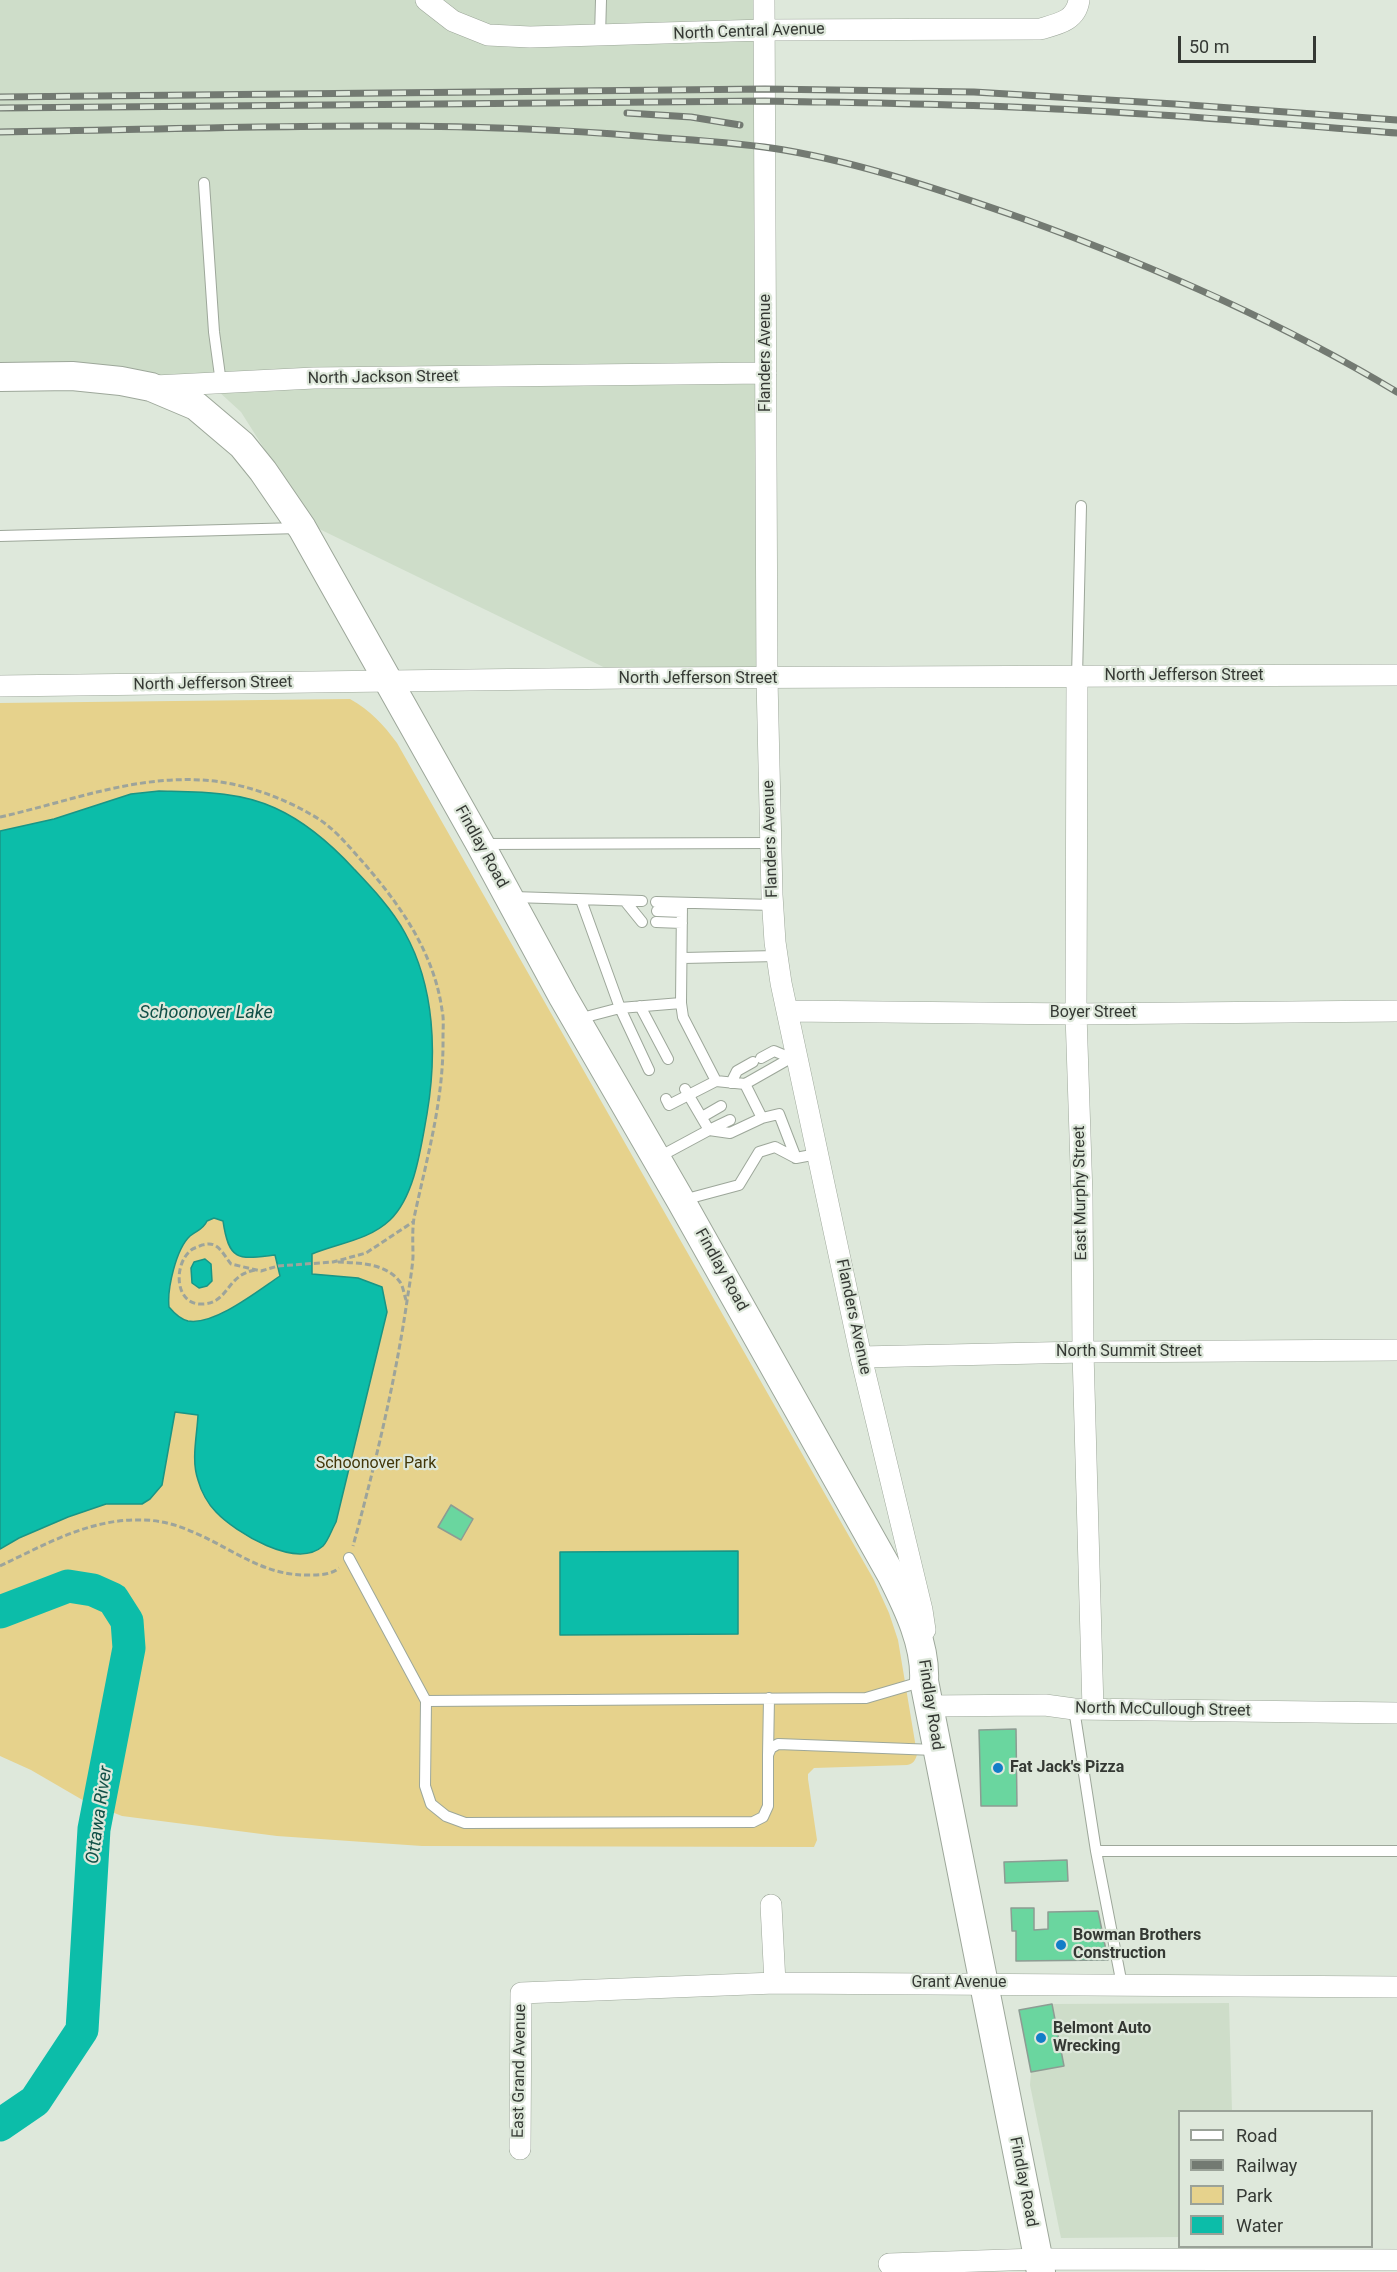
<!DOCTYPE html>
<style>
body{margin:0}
#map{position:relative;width:1397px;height:2272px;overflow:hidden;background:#dee8db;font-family:Roboto,sans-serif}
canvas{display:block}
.legend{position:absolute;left:1178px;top:2110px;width:195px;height:138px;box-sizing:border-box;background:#dee8db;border:2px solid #9aa298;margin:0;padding:8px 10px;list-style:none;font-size:18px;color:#353934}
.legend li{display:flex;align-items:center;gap:12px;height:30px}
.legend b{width:30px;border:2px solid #9aa298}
.scale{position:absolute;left:1178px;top:36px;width:138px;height:27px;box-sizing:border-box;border:3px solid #353934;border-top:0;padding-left:8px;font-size:18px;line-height:21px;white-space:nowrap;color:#353934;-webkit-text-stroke:4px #dee8db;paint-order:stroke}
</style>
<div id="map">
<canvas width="1397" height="2272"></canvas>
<ul class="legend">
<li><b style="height:8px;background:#fff"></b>Road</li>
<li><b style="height:8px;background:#737a72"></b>Railway</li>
<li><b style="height:16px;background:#e6d28c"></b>Park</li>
<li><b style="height:16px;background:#0cbda9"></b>Water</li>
</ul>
<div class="scale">50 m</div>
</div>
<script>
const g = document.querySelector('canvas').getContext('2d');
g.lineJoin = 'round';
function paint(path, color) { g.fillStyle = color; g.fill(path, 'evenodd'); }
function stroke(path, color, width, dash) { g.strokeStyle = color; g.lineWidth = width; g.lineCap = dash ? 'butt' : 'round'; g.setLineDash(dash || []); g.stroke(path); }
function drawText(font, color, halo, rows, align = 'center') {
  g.font = font + ' Roboto,sans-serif'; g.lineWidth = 4.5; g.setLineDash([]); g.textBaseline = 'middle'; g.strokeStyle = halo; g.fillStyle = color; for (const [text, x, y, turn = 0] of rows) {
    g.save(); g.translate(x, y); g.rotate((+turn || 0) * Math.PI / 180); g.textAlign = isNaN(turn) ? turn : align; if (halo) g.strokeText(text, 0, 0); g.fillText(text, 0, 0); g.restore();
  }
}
const built = new Path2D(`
 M0 0H764L767 679 626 678 309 524 291 491 241 412 217 390 0 377Z
 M1229 2003 1232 2111 1180 2112 1179 2237 1061 2238 1030 2085 1031 2072 1064 2065 1052 2004Z`);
const green = new Path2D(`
 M350 699C371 711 383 724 397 743L874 1580 889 1613 898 1640 917 1754C916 1760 913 1764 907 1765L814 1768 808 1774V1779L817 1840 814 1847 422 1846 277 1836 122 1816 86 1802 31 1770 0 1756V703Z`);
const water = new Path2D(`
 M159 791C198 792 239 791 275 808 306 822 331 844 354 869 372 888 392 909 405 933 435 987 437 1054 427 1114 421 1147 415 1196 390 1220 369 1240 339 1243 312 1254V1274L358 1278 382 1287 387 1312 336 1522C332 1529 328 1541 323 1546 296 1570 235 1532 216 1512 208 1504 201 1491 198 1480 191 1460 197 1436 198 1415L175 1412 162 1485 150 1499 142 1504H106L68 1517 19 1538 0 1549V831L54 819 131 794ZM214 1218 223 1221C229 1263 240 1259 275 1255L280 1276C259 1290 214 1326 188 1321 180 1319 174 1313 169 1307 167 1289 176 1249 190 1236 197 1230 203 1230 207 1221Z
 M205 1259 211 1264 212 1281 207 1286 199 1288 192 1283 191 1268 194 1262Z
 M738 1551V1634L560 1635V1552Z`);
const river = new Path2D(`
 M0 1612 68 1586 93 1590 113 1599 127 1621 129 1648 94 1829 82 2030 35 2101 0 2125`);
const building = new Path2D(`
 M451 1505 473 1519 461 1540 438 1527Z
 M1016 1729 1017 1806H981L979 1730Z
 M1067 1860 1068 1881 1005 1883 1004 1862Z
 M1011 1908H1034V1930L1048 1929V1912L1098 1911 1108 1960 1016 1961V1931H1012Z
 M1052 2004 1064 2066 1031 2072 1019 2010Z`);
const path = new Path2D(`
 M0 817C68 802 131 776 202 780 239 782 280 796 312 815 331 825 347 844 361 860 399 903 434 952 442 1010 444 1018 443 1028 443 1037 444 1100 427 1157 414 1218 412 1231 413 1244 413 1257 412 1272 409 1287 407 1301 395 1383 375 1465 353 1546
 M338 1262C359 1263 386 1263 400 1282 403 1286 404 1294 406 1300
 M255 1270C226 1275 229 1303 203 1304 175 1306 173 1266 190 1251 193 1248 198 1247 202 1245 207 1244 211 1243 216 1246 222 1250 226 1258 231 1264L261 1271 278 1266 333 1262 366 1253 413 1222
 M0 1566C44 1545 91 1518 142 1520 160 1520 178 1525 195 1533 237 1551 264 1577 313 1575 322 1575 332 1574 339 1568`);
const service = new Path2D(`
 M600 36 601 0
 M204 183 214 332 221 383
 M0 536 299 528
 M1077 677 1081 506
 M483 844 770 843
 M513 897 642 901
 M581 900 620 1008 649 1070
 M625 901 642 922
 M656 902 773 905
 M657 911 682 912
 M656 922 682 923
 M683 958 777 956
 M640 1006 668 1059
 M578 1019 620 1008 681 1003
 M761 1058 774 1051 791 1058
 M716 1081 745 1084 796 1055
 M731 1083 737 1071 753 1062
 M666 1099 669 1105 716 1081 683 1017 681 1003 682 903
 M702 1117 721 1106
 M762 1118 779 1114 796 1158 817 1154
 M709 1130 730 1133 762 1118 745 1084
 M709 1130 730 1120
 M657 1158 709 1130 685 1089
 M683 1200 739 1185 759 1152 775 1147 796 1158
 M349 1558 426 1701 425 1786 431 1804 446 1816 465 1823 753 1822 763 1817 768 1806V1755L771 1748 778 1744 935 1750
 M426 1701 866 1698 924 1681
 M1074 1709 1096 1851 1122 1985
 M768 1755 769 1698
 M1096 1851H1397`);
const minor = new Path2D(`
 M426 0 453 21 488 35 530 37 764 30 1040 29C1058 24 1076 21 1079 0
 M764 0 767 679 772 895 775 942 781 983 861 1357 922 1610 925 1630
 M155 386 314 378 766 373
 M1077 677 1076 1014 1082 1196 1083 1352 1093 1709
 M0 686 626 678 1397 675
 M788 1011 1076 1014 1397 1011
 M861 1357 1083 1352 1397 1350
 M929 1706 1045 1705 1074 1709 1397 1713
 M771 1905 775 1983
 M520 2149 521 1993 775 1983 1397 1987
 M889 2264 1038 2259 1397 2260`);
const secondary = new Path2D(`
 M0 377 72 376 121 381 151 387 196 406 242 445 263 471 302 528 480 844 563 997 681 1201 892 1576C908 1608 926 1645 924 1681L1041 2272`);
const rail = new Path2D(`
 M0 97 765 89 974 92 1175 104 1397 120
 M0 108 765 101C862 103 959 104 1056 109 1170 114 1283 124 1397 133
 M627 113 691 117 740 125
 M0 132C213 129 427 118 639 136 688 140 737 142 784 150 865 164 944 191 1021 218 1151 265 1279 321 1397 392`);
const markers = [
 [998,1768,6,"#137dc8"],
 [1061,1945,6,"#137dc8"],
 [1041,2038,6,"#137dc8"]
];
const streetNames = [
 ["North Central Avenue",749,32,-2],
 ["Flanders Avenue",766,353,-90],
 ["North Jackson Street",383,378,-1],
 ["North Jefferson Street",1184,676],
 ["North Jefferson Street",698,679],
 ["North Jefferson Street",213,684,-1],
 ["Flanders Avenue",771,839,-92],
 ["Findlay Road",481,847,61],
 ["Boyer Street",1093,1013],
 ["East Murphy Street",1081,1193,-91],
 ["Findlay Road",721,1270,61],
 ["Flanders Avenue",853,1317,78],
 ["North Summit Street",1129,1352],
 ["Findlay Road",930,1705,81],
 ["North McCullough Street",1163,1710,1],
 ["Grant Avenue",959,1983],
 ["East Grand Avenue",520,2071,-89],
 ["Findlay Road",1023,2182,79]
];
const parkNames = [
 ["Schoonover Park",376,1464]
];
const poiNames = [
 ["Fat Jack's Pizza",1010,1768],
 ["Bowman Brothers",1073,1936],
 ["Construction",1073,1954],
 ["Belmont Auto",1053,2029],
 ["Wrecking",1053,2047]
];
const waterNames = [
 ["Schoonover Lake",206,1013],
 ["Ottawa River",100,1815,-82]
];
paint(built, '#ceddc9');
paint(green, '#e6d28c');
paint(water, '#0cbda9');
stroke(water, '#189586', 1.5);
stroke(river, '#0cbda9', 33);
paint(building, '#6ad69f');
stroke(building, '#8d9c93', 1.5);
stroke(service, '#9da79a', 12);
stroke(minor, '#9da79a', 22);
stroke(secondary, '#9da79a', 30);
stroke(path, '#9da49b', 3, [6, 3]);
stroke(service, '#fff', 10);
stroke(minor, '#fff', 21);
stroke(secondary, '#fff', 28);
stroke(rail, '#737a72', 7);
stroke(rail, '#dee8db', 4.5, [14]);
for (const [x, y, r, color] of markers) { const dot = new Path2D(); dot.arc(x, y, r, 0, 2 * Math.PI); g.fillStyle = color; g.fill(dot); stroke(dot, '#dee8db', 2); }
drawText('16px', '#353934', '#dee8db', streetNames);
drawText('16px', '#433709', '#dee8db', parkNames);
drawText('bold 16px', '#353934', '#dee8db', poiNames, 'left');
drawText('italic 18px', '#115047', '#dee8db', waterNames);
</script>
